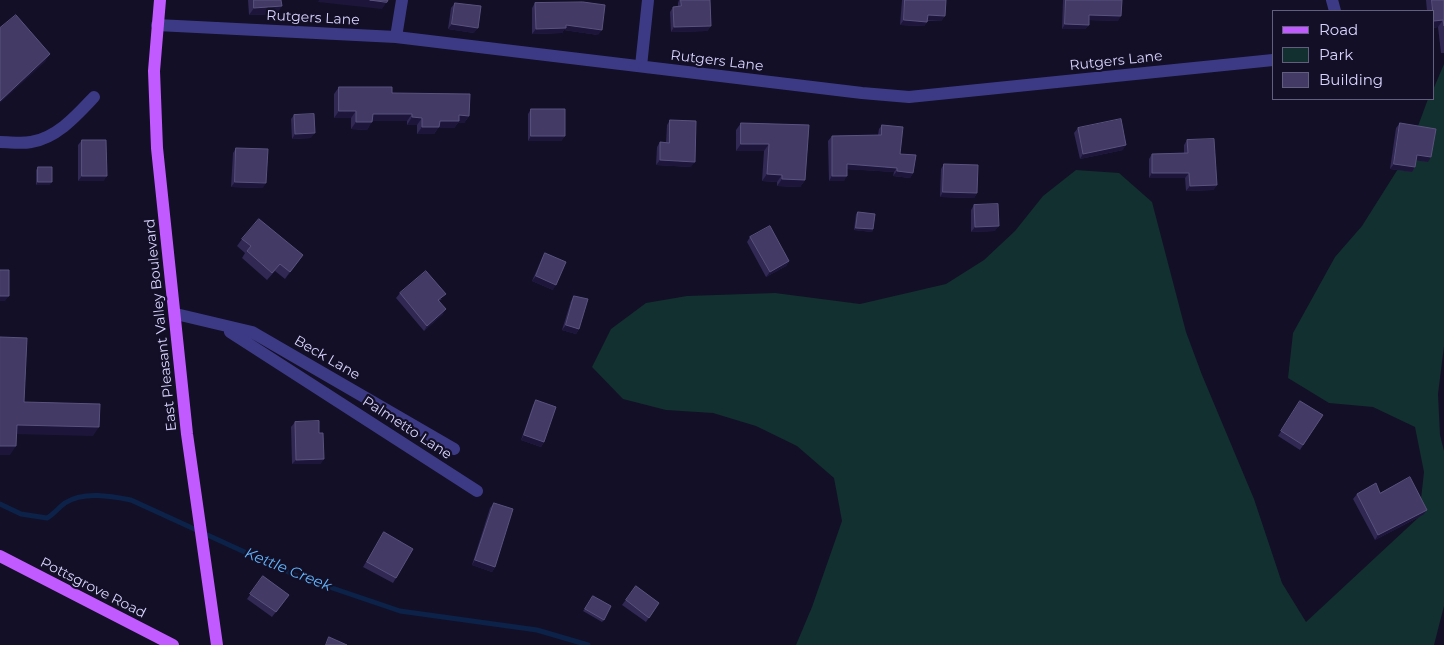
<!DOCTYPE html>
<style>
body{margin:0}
#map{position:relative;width:1444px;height:645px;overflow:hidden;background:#130f26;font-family:Montserrat,sans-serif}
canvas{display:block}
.legend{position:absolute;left:1272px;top:10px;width:162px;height:90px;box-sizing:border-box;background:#130f26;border:1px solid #625e7d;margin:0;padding:6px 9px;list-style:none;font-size:15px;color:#d9d4ff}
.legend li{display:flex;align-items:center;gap:10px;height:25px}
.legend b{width:25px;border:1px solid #625e7d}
</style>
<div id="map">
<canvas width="1444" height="645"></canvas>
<ul class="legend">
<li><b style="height:6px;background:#c25bff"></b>Road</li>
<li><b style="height:14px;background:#12302f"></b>Park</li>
<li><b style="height:14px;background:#433a66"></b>Building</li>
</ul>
</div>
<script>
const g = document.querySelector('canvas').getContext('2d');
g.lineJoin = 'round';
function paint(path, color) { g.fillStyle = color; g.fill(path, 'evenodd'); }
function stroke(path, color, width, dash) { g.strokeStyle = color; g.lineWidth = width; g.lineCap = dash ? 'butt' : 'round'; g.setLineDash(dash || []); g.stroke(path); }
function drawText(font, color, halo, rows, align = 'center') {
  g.font = font + ' Montserrat,sans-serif'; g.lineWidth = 4.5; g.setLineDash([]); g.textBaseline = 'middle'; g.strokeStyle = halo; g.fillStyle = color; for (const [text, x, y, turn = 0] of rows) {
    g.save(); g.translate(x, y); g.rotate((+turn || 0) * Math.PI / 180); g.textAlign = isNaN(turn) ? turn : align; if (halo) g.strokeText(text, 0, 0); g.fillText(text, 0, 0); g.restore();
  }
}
const green = new Path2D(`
 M1444 64V346L1438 394 1440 435 1444 451V606L1434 645H796L812 607 842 521 834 478 797 446 756 426 713 413 666 410 623 399 592 367 611 329 646 303 687 296 775 293 860 304 946 284 984 260 1015 231 1043 196 1076 170 1119 173 1152 202 1186 332 1202 375 1254 499 1282 583 1306 622 1419 517 1424 472 1415 427 1373 407 1329 403 1288 378 1293 333 1335 257 1362 226 1408 153 1428 99H1433V90Z`);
const stream = new Path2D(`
 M0 504 21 514 47 518C54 514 58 508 65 503 83 491 111 496 131 500L297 576 400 611 537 630 588 645`);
const minor = new Path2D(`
 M1332 0 1335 11
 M157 25 396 37 862 93 909 97 1273 60
 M396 37 402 0
 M641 66 648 0
 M0 142C10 142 21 144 31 142 57 138 77 115 94 97
 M176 314 252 332 454 449
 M230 332 477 491`);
const primary = new Path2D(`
 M160 0 154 71 157 148 187 434 217 645
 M0 556 173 645`);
const wall = new Path2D(`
 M248 0H281L277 14 249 15Z
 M679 0H710L711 26 707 31 671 32 670 12 673 7H678V3Z
 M902 0H946L945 16 941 21H928L924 26 900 25Z
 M1063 0H1122L1118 21 1089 20V25L1085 29H1062Z
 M1426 0H1444V53H1441L1438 27 1433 28V11H1427Z
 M455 3 474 33 448 29 451 8Z
 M535 3 598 35 564 30 562 33 532 34V8Z
 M339 87 392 93 469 116 464 123H458L454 128H438L434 134H417V125H407V121H372L367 130 351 129V118H334V94Z
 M531 109 565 136 561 141H528V114Z
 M294 115 311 138 292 139 291 119Z
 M670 120 691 167 656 165 657 147 660 142 666 143 667 125Z
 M741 123 809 125 805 180 800 187 777 186V182L762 181 764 151H736V130Z
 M1400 123 1428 162 1416 160 1415 167 1412 172 1390 169 1396 128Z
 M882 125 913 173 910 178 893 176 894 172 847 169 844 181H829L828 141 832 136 878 135 879 129Z
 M1078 128 1123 150 1080 159 1074 133Z
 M82 140 107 176 103 181H78V145Z
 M1187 140 1217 185 1213 190 1186 191 1185 178H1149V159L1152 154 1184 153V145Z
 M236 148 263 188 231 187 233 153Z
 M944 164 977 193 974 198 940 197 941 169Z
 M38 167 50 185H36V170Z
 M974 205 995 231 971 232V210Z
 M858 212 873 229 872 232 854 230 856 214Z
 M750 237 789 261 786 266 766 277 747 242Z
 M242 239 303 255 285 279 275 271 267 280 242 258 245 253 237 246Z
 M545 253 553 290 532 281 542 258Z
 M400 293 442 299 439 301 443 314 424 331 396 298Z
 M574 296 579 329 576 334 562 330 571 301Z
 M536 400 544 442 541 447 521 440 533 405Z
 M1297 406 1323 415 1300 450 1278 436Z
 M295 422 319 433 324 459 320 464H292L291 427Z
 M1380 493 1423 515 1375 540 1353 499 1357 494Z
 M494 503 495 567 492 572 472 565 490 508Z
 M384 532 396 578 393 583 363 567Z
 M263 576 289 595 272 617 247 599Z
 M636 586 659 603 646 622 622 605Z
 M593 596 604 620 602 622 583 611Z`);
const shadedWall = new Path2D(`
 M319 0H370L387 2 382 9 318 2Z
 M282 6 277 14 249 15 254 8Z
 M928 15 945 16 941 21 924 20Z
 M1089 15 1121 16 1118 21 1086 20Z
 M904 20 927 22 924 26 900 25Z
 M1443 20 1438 27 1433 28V23L1434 21Z
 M452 24 478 28 474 33 448 29Z
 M1065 24 1089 25 1085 29H1062Z
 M566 25 602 30 598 35 564 30 562 33 532 34 536 29Z
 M711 26 707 31 671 32 674 27Z
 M50 54 45 62 0 103V101Z
 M339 111H356L351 118H334Z
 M373 114H412L407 121H368Z
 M459 115 469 116 464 123H458L454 128H438L434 134H417L422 127Z
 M412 117 422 118 417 125H407Z
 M356 122H372L367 130 351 129Z
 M315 133 311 138 292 139 295 134Z
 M531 136H565L561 141H528Z
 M741 144H769L764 151H736Z
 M1126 145 1123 150 1080 159 1083 154Z
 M1417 155 1431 157 1428 162 1413 160Z
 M660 160 695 162 691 167 656 165Z
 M847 164 897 168 894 172 844 169Z
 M1394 164 1415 167 1412 172 1390 169Z
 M897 171 913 173 910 178 893 176Z
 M1152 173H1189L1185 178H1149Z
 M767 174 782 175 777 182 762 181Z
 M82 176H107L103 181H78Z
 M832 176H847L844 181H829Z
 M782 179 805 180 800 187 777 186Z
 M38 182H52L50 185H36Z
 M235 182 266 183 263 188 231 187Z
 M1217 185 1213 190 1186 191 1190 186Z
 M943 192 977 193 974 198 940 197Z
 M999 226 995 231 971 232 975 227Z
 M856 228 873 229 872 232 854 230Z
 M303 255 298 263 285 279 290 272Z
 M789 261 786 266 766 277 770 272Z
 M536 276 556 285 553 290 532 281Z
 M0 296H9L5 301H0Z
 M446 309 443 314 424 331 427 326Z
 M566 325 579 329 576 334 562 330Z
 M17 425 99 427 93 436 11 434Z
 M524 435 544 442 541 447 521 440Z
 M0 446H16L10 455H0Z
 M324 459 320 464H292L296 460Z
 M1427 510 1423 515 1375 540 1378 535Z
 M475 560 495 567 492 572 472 565Z`);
const building = new Path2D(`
 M254 0H281L282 6 254 8Z
 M370 0H388L387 2Z
 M681 0H710L711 26 674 27 673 7 681 6Z
 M905 0H946L945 16 928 15 927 22 904 20Z
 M1066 0H1122L1121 16 1089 15V25L1065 24Z
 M1432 0H1444V26L1443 20 1434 21Z
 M583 2 605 5 602 30 566 25V28L536 29 535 3Z
 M455 3 481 6 478 28 452 24Z
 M16 15 50 54 0 101V28Z
 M339 87H392V93L470 94 469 116 459 115V121H440L439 127H422V118L412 117V114H373L372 122H356V111H339Z
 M531 109H565V136H531Z
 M314 114 315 133 295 134 294 115Z
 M1121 119 1126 145 1083 154 1078 128Z
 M670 120 696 121 695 162 660 160V142L669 143Z
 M741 123 809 125 805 180 782 179V175L767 174 769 144H741Z
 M1400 123 1436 129 1431 157 1417 155 1415 167 1394 164Z
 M882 125 903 127 900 154 916 155 913 173 897 171V168L847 164V176H832V136L881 135Z
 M1214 139 1217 185 1190 186 1189 173H1152V154L1188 153 1187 140Z
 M82 140H106L107 176H82Z
 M236 148 268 149 266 183 235 182Z
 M944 164 978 165 977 193 943 192Z
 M38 167H52V182H38Z
 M998 204 999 226 975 227 974 205Z
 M858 212 875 214 873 229 856 228Z
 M259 219 303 255 290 272 280 264 272 273 247 251 251 246 242 239Z
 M770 226 789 261 770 272 750 237Z
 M545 253 566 262 556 285 536 276Z
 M0 270H9V296H0Z
 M426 271 446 294 438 300 446 309 427 326 400 293Z
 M574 296 588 299 579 329 566 325Z
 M0 337 27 338 24 402 100 404 99 427 17 425 16 446H0Z
 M536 400 556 407 544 442 524 435Z
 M1300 401 1323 415 1303 445 1281 431Z
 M319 421V433H323L324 459 296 460 295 422Z
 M1410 477 1427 510 1378 535 1357 494 1376 483 1380 493Z
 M494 503 513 509 495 567 475 560Z
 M384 532 413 549 396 578 367 562Z
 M263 576 289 595 276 612 250 594Z
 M636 586 659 603 649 618 626 600Z
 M593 596 611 606 604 620 585 609Z
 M329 637 347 645H326Z`);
const streetNames = [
 ["Rutgers Lane",313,18,3],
 ["Rutgers Lane",717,61,7],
 ["Rutgers Lane",1116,61,-6],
 ["East Pleasant Valley Boulevard",161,325,-96],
 ["Beck Lane",327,358,30],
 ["Palmetto Lane",407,428,33],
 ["Pottsgrove Road",93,588,27]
];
const waterNames = [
 ["Kettle Creek",288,570,22]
];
paint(green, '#12302f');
stroke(stream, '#0c2248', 5);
stroke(minor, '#3d3a85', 12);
stroke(primary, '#c25bff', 12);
paint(wall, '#312854');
paint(shadedWall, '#1d163a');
paint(building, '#433a66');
stroke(building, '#5a527e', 1);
drawText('14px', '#d9d4ff', '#130f26', streetNames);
drawText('italic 15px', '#62b6ff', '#130f26', waterNames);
</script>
